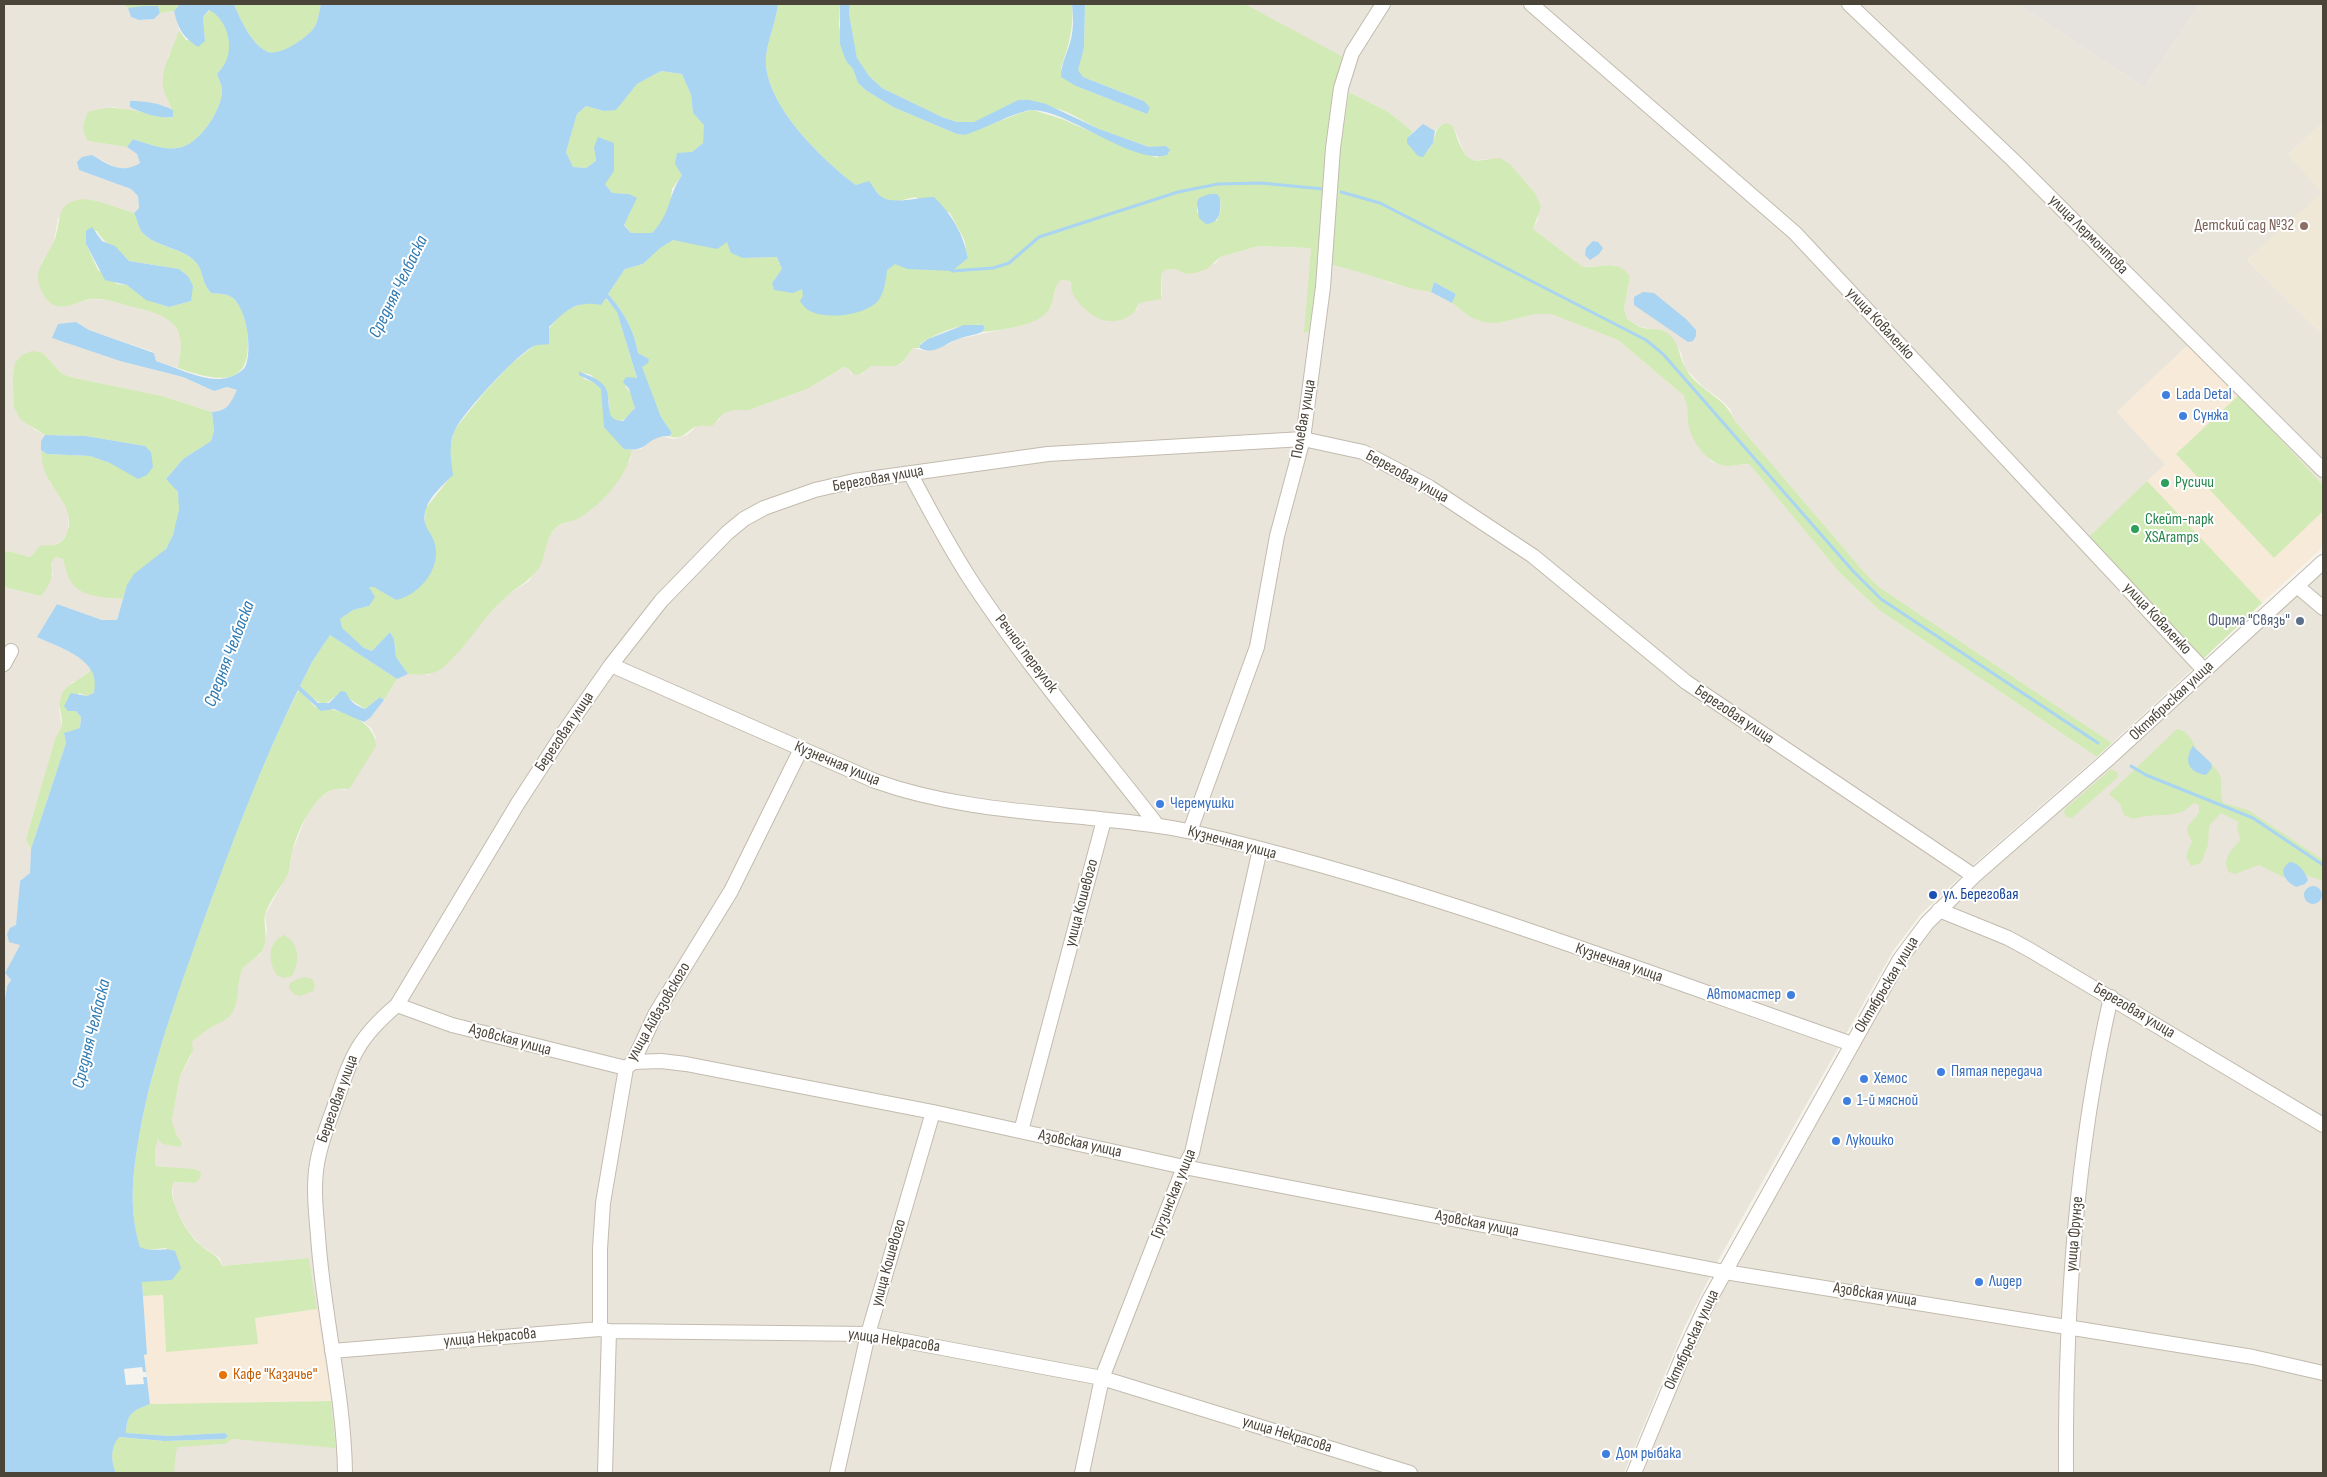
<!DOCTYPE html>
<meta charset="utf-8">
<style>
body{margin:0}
#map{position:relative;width:2327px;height:1477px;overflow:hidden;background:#f6f3ec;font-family:"Sofia Sans Condensed",sans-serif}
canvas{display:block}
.frame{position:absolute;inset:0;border:5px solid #4b4439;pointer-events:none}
</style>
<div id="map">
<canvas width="2327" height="1477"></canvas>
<div class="frame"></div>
</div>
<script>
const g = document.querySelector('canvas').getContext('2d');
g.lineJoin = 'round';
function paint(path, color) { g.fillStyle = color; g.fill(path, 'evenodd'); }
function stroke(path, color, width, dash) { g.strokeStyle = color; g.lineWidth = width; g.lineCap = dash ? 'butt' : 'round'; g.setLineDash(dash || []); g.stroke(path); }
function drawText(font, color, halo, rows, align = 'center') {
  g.font = font + ' "Sofia Sans Condensed",sans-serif'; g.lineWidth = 4; g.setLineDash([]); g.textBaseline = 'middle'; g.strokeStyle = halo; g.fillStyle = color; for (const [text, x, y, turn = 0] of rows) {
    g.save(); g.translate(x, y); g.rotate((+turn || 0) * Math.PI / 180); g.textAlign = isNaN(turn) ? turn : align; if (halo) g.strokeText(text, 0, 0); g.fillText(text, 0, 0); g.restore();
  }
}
const residential = new Path2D(`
 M4 4H123L128 8 131 17 139 20 154 19 160 13 174 11 179 30 175 44 168 56 164 89 173 110 164 106 131 101 130 107 137 111 112 107 88 141 127 147 137 154 140 163 133 168 119 169 92 155 79 170 131 189 138 196 139 208 134 213 101 202 58 218 53 246 41 263 66 306 92 299 108 300 160 314 171 320 181 337V355L178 368 156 361 154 352 89 330 76 322 53 338 120 361 183 377 214 391 227 387 237 390 229 407 221 412H212L162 396 75 378 62 374 43 353 15 395 14 407 35 430 45 435 41 441V450L50 483 61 496 69 512 68 531 62 541 52 546 41 545 30 557 8 551 4 553Z
 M1245 4H2018L2144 87 2199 4H2323V123L2288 154 2323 193 2247 260 2323 335V485L2190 343 2117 412 2165 464 2201 661 2112 743 1879 587 1865 573 1735 421 1730 409 1720 399 1703 387 1685 368 1681 352 1665 331 1641 327 1627 319 1624 309 1630 277 1615 265 1583 267 1533 229 1538 219 1535 193 1511 165 1487 159 1475 161 1466 156 1453 126 1440 125 1435 131 1423 125 1413 132 1390 113 1349 92 1340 152 1332 265 1361 271 1390 283 1431 292 1452 303 1470 317 1498 323 1535 314H1551L1618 340 1683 395 1689 407 1688 422 1699 448 1712 462 1726 466 1749 464 1840 573 1879 610 2097 757 1973 865 1921 914 1893 951 1720 1257 1684 1328 1624 1473H174L175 1451 178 1447 190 1445H218L232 1439 336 1447 331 1401 309 1258 222 1266 220 1258 200 1245 190 1233 175 1209 172 1186 174 1182 195 1183 171 1167 155 1166V1150L158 1139 180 1146 182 1143 176 1134 172 1120 180 1076 191 1056 192 1042 207 1029 221 1022 237 1002 236 990 240 974 245 964 260 955 264 946 267 931 265 915 290 870 292 852 308 812 320 798 328 792 336 788 345 790 376 738 372 729 364 722 370 718 384 700 397 679 408 674 429 675 475 630 506 596 529 581 540 565 549 536 558 526 578 518 630 461 632 450 641 449 651 439 658 436 675 439 687 435 697 426H706L719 420 723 413 734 410H749L807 389 844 367 848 368 851 374H862L871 366H896L903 363 913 348 925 351 949 344 958 339 1024 325 1051 307 1057 283 1061 280 1070 281 1073 292 1137 310 1139 303 1162 295 1161 274 1165 270 1174 269 1186 274 1216 263 1220 257 1259 246 1310 248 1311 250 1337 74 1343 58Z
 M56 557 63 559 71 582 106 598 123 599 117 620H102L57 604 38 637 83 658 91 669 78 681 72 682 59 709 62 726 55 739 26 840 31 849 30 873 20 881 16 925 20 945 5 973 11 980 7 986 4 1006V587L41 596 53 574 51 563Z
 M2323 571V1473H1640L1698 1338 1727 1280 1905 963 1924 935 1978 879 2113 764Z`);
const commercial = new Path2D(`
 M2190 343 2323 485V547L2262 603 2147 481 2165 464 2117 412Z
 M163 1295 166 1351 257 1344 255 1318 317 1309 331 1401 150 1404 144 1354 147 1353 143 1296Z`);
const industrial = new Path2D(`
 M2018 4H2199L2144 87Z`);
const education = new Path2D(`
 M2323 123V335L2247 260 2322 193 2288 154Z`);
const green = new Path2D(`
 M123 4H180L174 11 160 13 158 6 128 8Z
 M234 4H321C319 11 318 24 313 29 305 39 279 59 266 51 251 43 240 19 234 4Z
 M778 4H840L839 26 846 61 853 69 858 83 867 91 893 107 957 134 964 135 1023 112 1033 110 1062 119 1125 147 1158 158 1159 148 1149 147 1099 129 1067 112 1030 100H1018L975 122H957L942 117 882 88 869 76 857 59 849 14 850 4H1072C1074 27 1069 45 1061 68L1076 86 1147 114 1144 101 1083 77 1077 70 1084 48 1085 4H1245L1343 57C1327 101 1327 151 1324 198 1321 243 1316 286 1309 331L1306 333 1304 332 1311 250 1310 248 1259 246 1220 257 1207 269 1195 273 1186 274 1174 269 1165 270 1161 274V299L1139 303C1132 325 1102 326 1087 311 1082 307 1074 298 1072 292 1071 288 1072 285 1070 281L1061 280C1053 287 1055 297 1051 306 1043 326 1001 330 982 332L985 328 983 325C961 323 938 332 920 344V348H913L903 362 896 366H871C862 374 855 380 848 368L844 367 807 389 749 410H734L724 413 712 426C707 426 700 425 695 427 686 432 681 441 669 436L672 433 661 417 641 366 649 359 638 353C634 330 624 312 608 294L625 269 643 264 660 247 673 240 717 248 727 241 743 258 777 257 782 269 772 283 803 288V296L885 285 886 270 895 263 920 269 952 270 968 258 964 239 950 213 915 197 894 202 881 197 869 182 856 185C822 160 762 102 766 56 768 39 776 22 778 4ZM1199 198H1220L1221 209 1217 221 1197 212Z
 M210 10C226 18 235 44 227 61 224 66 220 70 217 74 219 80 223 87 222 93 220 112 199 145 178 148 162 150 148 144 133 139L127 147 88 141C81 130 83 123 88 112 108 105 126 108 146 113 155 115 164 119 173 117 173 106 165 97 163 87 161 65 174 49 179 30L186 40 205 41 203 17Z
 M661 71 682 74 691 95 693 113 705 125 703 143 692 152 682 175 672 189 670 207 662 222 652 233H631L624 224 631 211 629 194 612 193 605 184 594 147 596 161 586 168 573 167 566 152 577 114 586 106 604 111 616 109 637 84Z
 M1349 92 1390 113 1413 132 1407 138 1423 156C1426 152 1432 147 1433 142 1437 132 1435 126 1447 123L1453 126 1458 141 1466 156 1475 161 1500 158 1511 165 1535 193 1541 207 1533 229 1583 267C1603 268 1618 258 1630 277L1624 309 1627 319C1631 321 1636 325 1640 327 1648 330 1660 328 1666 332 1680 342 1678 355 1686 369 1698 391 1724 395 1735 421L1865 573 1879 587 2112 743 2097 757 1879 610 1840 573 1749 464C1742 464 1733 466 1726 466 1707 464 1689 439 1688 421 1687 408 1689 408 1683 395L1618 340 1551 314H1535L1498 323 1483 322 1470 317 1452 303 1456 294 1434 282 1431 292C1395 287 1367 272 1332 265L1340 152Z
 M85 199 101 202 134 213C137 218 138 226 141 231 154 248 185 247 198 265 204 274 202 283 211 293 218 294 227 293 233 298 242 306 245 319 247 330 254 388 221 383 178 368 189 323 169 315 129 306 117 303 104 298 91 299 79 301 67 310 54 305 47 303 41 292 39 284 34 266 52 252 56 235 62 213 57 202 85 199ZM87 231H97C105 246 119 248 129 261L179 269 188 276 191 301 169 307 158 304 127 285 117 284 98 270 86 244Z
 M605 298 617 311 637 379 625 386C629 390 635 400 635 406 634 412 623 423 616 421 606 417 610 407 609 400 608 397 593 376 591 375 587 373 583 374 580 371L584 379 593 382 601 389 604 406 624 449 632 450C627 477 602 504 579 518 572 522 563 522 558 526 544 537 547 555 539 568 528 583 517 586 505 598 481 619 466 649 441 669 430 676 420 675 408 674L396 657 394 639 390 632 372 651 364 648 341 628 340 619 353 610 369 606V587L374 586 396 600 434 542 424 526 426 508 452 475 449 451 455 429 483 394 511 364 534 346 564 311 586 302 601 305Z
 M32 351 43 353 62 374 75 378 162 396 212 412 214 431 211 441 183 459 166 479C170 483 174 486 177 491 184 503 174 540 165 550 146 571 131 569 123 599 107 598 80 597 71 582 67 576 65 566 63 559L56 557 51 563C54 578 50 584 41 596L4 587V553L8 551 30 557 41 545C50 546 60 546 65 537 80 510 51 492 44 469 42 463 42 456 41 450L47 454 90 456 110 463 145 446 86 436 45 435 20 419 14 407 13 377 15 363 22 355Z
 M2239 395 2323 485V511L2274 558 2176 454Z
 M2147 481 2262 603 2201 661 2087 539Z
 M330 635 397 679 384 700 380 697 365 709 348 698 334 697C322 712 311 696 300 686L312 662Z
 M91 669 96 683 94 693 87 696 79 693 68 711H76L81 717 80 728 64 734 66 743 31 849 26 840 28 832 55 739C57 734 61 729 62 725 63 715 57 707 61 697 66 682 82 681 91 669Z
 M299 689 315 707C338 709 375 718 376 746L350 788C345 790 340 788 335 789 314 794 296 833 292 853 290 859 291 866 289 872 283 885 268 902 265 915 263 925 268 935 264 946 260 960 245 960 241 973 236 986 240 1002 232 1013 226 1022 215 1024 207 1030 202 1033 197 1038 192 1042L193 1050 180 1076 172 1120 176 1134 182 1143 180 1147 163 1144 158 1139 155 1150V1166L194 1169 201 1172 200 1178 195 1183 174 1182C165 1197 188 1235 200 1245 209 1253 218 1254 222 1266L309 1258 317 1309 255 1318 258 1344 166 1352 163 1295 143 1296 142 1282 167 1248 146 1250 140 1248C128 1208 133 1171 140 1131 153 1061 177 995 201 928 230 847 260 766 299 689Z
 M2177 729C2188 731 2191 739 2196 748L2193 747 2191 750 2212 768 2211 763C2229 784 2217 781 2223 803L2248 810 2323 860V881L2306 875 2295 863 2283 875 2285 878 2259 865 2235 874 2229 872C2221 858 2232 851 2240 840L2237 826 2239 822 2221 813 2209 826 2208 845 2201 863 2191 866 2186 856 2192 841C2181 824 2192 825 2199 812V805L2195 803C2189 805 2186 812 2178 813 2162 817 2151 813 2133 819L2124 815 2120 804 2109 794Z
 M2111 769 2118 773V777L2072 818 2066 817 2064 812 2065 809Z
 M284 935C300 943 300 962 292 976L284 978 277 975C268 962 267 942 284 935Z
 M306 977 312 979 315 985 313 991 300 996 294 994 289 988V984L297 979Z
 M331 1401 336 1448 232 1439 225 1444 178 1447 176 1451 174 1473H116C111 1462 110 1447 118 1437L164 1441 225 1439 227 1437 225 1433 169 1436 126 1433C127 1413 132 1411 150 1404Z`);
const water = new Path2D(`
 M180 4H234C240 19 251 43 266 51 278 58 305 39 313 29 318 24 319 11 321 4H778C776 22 768 39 766 56 762 102 822 160 856 185L869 181C873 186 877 194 882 197 893 205 919 197 934 197 952 215 963 233 968 258L952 271 907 269 895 264 887 270C886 280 884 296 876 303 861 316 825 320 808 310 805 308 802 304 800 301L803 296 802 289 793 293 774 290 772 283 782 269 777 257 743 258 731 253 727 242 717 249 673 240 660 248 643 264 625 269 608 294C624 312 634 330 638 353L649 359 648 363 642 367 661 417 672 433 669 436C645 436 650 453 624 449L604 427 601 389 593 382 579 375V371C589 377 598 377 605 387 613 400 602 421 623 421L635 408 629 389 623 382 626 377 637 378 617 312 606 298 601 305C576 300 567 309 549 327V344C545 345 538 344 534 346 517 354 463 413 455 430 448 445 451 459 453 475 444 484 429 497 426 509 421 525 429 529 434 541 443 567 420 595 396 600L374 587H369L375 597 369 606 353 610 340 619 342 628 364 648 372 651 390 632 394 639 396 657 408 674 397 679 330 635 312 662 300 686 318 703H329L341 691 346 692C349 701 356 706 365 709L380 697 384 700 370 718 364 722 334 709 321 711 298 690C260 767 230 848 201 928 177 996 153 1061 140 1131 133 1171 128 1208 140 1247 151 1253 163 1247 175 1251L181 1268 172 1280 142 1282 147 1354 144 1355 150 1404C132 1411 127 1413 126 1433L169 1436 225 1433 228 1436 225 1439 164 1441 119 1437C110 1447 111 1462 116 1473H4V1006L7 986 11 980 5 973 20 945 9 942 7 934 10 928 16 925 20 881 30 873 31 849 66 743 64 733 80 728 81 717 76 711H68L64 706 71 693 87 696 94 693C102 659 62 649 37 637L57 604 102 620H117L127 585 134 574 166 549 173 535 179 510 178 492 166 479 183 459 211 441 214 431 212 412C228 411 230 404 237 390L227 387 214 391 183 377 120 361 52 338 58 324 76 322 89 330 154 353 156 361C176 367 199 380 220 379 229 378 242 374 246 365 252 349 247 310 233 298 227 293 218 294 211 293 202 283 204 275 198 265 186 247 154 248 141 231 138 226 137 218 134 213L139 208 138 196 131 189 79 170 77 162 82 157 92 155C108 164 121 175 140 163L137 154 127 147 133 139C148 144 162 150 178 148 199 145 220 112 222 93 223 87 219 80 217 74 220 70 224 66 226 61 234 44 226 18 209 10L203 17 205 41 198 47C183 37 178 29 174 11ZM661 71 682 74 691 95 693 113 704 125 703 143 692 152 677 153 675 164 682 175C667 197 672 212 652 233H631L624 225 637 198 629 194 612 193 605 184 614 171V143L598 137 594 147 596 161 586 168 573 167 566 152 577 114 586 106 604 111 616 110 637 84Z
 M840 4H850L849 14 857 58 869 76 882 88 942 117 957 122H974L1018 100H1030L1046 104 1099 129 1149 147 1166 146 1170 150 1167 155C1132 165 1070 111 1033 110 1018 110 983 130 964 135L957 134 893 107 867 91 858 83 853 69 846 61 840 44Z
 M1072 4H1085L1084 48 1078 70 1083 77 1144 101 1150 108 1147 114 1076 86 1061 77C1061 63 1068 52 1071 39 1074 27 1073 16 1072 4Z
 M144 6H158L160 13 154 19 139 20 131 17 128 8Z
 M130 101C146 101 159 103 173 110V117C161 119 141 113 130 107Z
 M1423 124 1435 131 1433 143 1423 157 1418 156 1407 143V138Z
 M1210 194H1217L1220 198C1221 210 1221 223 1206 224L1199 218 1197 202 1199 198Z
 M92 227 102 241 115 246 129 261 179 269 188 276 193 286 191 301 169 307 146 300 127 285 105 280 86 244V231Z
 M1593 241 1598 242 1603 248 1599 254 1590 260 1585 255 1586 248Z
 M1434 282 1456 294 1452 303 1431 292Z
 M1643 292 1654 293 1686 319 1696 330V336L1693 341 1688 342 1634 305V297Z
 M964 325H983L985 328 982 332C975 335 966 336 958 339 946 343 933 356 920 348V345L928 339Z
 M45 435 86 436 145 446 151 452 153 467 147 475 138 479 110 463 90 456 47 454 41 450V441Z
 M2193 746 2211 763 2212 768 2206 775C2189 773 2183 760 2193 746Z
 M2290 862C2299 863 2305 872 2308 880L2305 884 2296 887C2285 881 2277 870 2290 862Z
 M2304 895a9 9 0 1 1 18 0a9 9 0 1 1-18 0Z`);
const pier = new Path2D(`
 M142 1367 143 1372H146L147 1377H143L144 1384 126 1385 124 1369Z`);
const stream = new Path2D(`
 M1341 192 1380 203 1646 340 1663 354 1853 571 1881 599 2098 743
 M952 271 993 268 1009 263 1039 237 1178 192 1218 184 1261 183 1323 189
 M2131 766 2146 775 2253 818 2323 865`);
const minor = new Path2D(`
 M1531 4 1795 233 2204 670
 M1849 4 2013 160 2323 470
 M910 473C929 509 948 545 970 579 1025 663 1095 745 1157 825
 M2297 586 2323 608
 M4 664 11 651
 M611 665 875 781C945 806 1018 811 1091 818 1125 822 1159 824 1192 832 1417 884 1634 968 1852 1044
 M1190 831 1257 647 1277 536 1303 439 1323 287 1333 148 1341 88 1352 53 1383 4
 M1939 910 2008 938 2030 950 2323 1125
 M397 1005 452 1025 626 1068
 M633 1062 661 1061 686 1064 933 1112 1184 1167 1725 1272 2253 1357 2323 1373
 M1021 1131 1104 820
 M600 1329V1249L603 1203 626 1068 633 1062 656 1013 731 891 801 749
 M332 1351 600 1329 609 1331 868 1334 1102 1378 1410 1473
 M345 1473C344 1394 323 1315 318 1236 316 1212 313 1187 317 1164 320 1143 329 1122 336 1102 352 1055 358 1038 397 1005L518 803 564 732 611 665 661 601 727 533 744 519 764 508 815 490 854 481 1048 454 1303 439 1363 452 1429 487 1533 556 1686 682 1974 876
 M605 1473 609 1331
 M837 1473 868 1334 933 1112
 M1082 1473 1102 1378 1184 1167 1192 1153 1260 849
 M1634 1473 1684 1353 1708 1302 1900 959 1927 923 1974 876 2107 760 2323 562
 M2066 1473C2065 1314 2075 1153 2111 997`);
const markers = [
 [2304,226,5,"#8d6e63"],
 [2166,395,5,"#3f7fe0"],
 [2183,416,5,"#3f7fe0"],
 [2165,483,5,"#2e9e5b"],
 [2135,529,5,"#2e9e5b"],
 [2300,621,5,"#5c6f8a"],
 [1160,804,5,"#3f7fe0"],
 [1933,895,5,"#1a4fb4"],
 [1791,995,5,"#3f7fe0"],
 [1941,1072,5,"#3f7fe0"],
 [1864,1079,5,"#3f7fe0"],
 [1847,1101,5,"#3f7fe0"],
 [1836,1141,5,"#3f7fe0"],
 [1979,1282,5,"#3f7fe0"],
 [223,1375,5,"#e8710a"],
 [1606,1454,5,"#3f7fe0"]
];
const educationNames = [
 ["Детский сад №32",2294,226]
];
const streetNames = [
 ["улица Лермонтова",2088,235,45],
 ["улица Коваленко",1880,324,47],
 ["Полевая улица",1304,419,-80],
 ["Береговая улица",1407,477,29],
 ["Береговая улица",878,479,-10],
 ["улица Коваленко",2157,619,47],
 ["Речной переулок",1026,654,53],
 ["Октябрьская улица",2172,701,-43],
 ["Береговая улица",1734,715,34],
 ["Береговая улица",565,732,-56],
 ["Кузнечная улица",837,764,23],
 ["Кузнечная улица",1232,843,15],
 ["улица Кошевого",1082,903,-75],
 ["Кузнечная улица",1619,963,19],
 ["Октябрьская улица",1887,985,-59],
 ["Береговая улица",2134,1011,31],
 ["улица Айвазовского",659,1012,-60],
 ["Азовская улица",510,1040,15],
 ["Береговая улица",338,1099,-70],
 ["Азовская улица",1080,1144,12],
 ["Грузинская улица",1174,1194,-68],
 ["Азовская улица",1477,1224,11],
 ["улица Фрунзе",2075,1234,-85],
 ["улица Кошевого",889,1263,-74],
 ["Азовская улица",1875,1295,9],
 ["улица Некрасова",490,1338,-5],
 ["Октябрьская улица",1692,1340,-65],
 ["улица Некрасова",894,1341,8],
 ["улица Некрасова",1287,1435,17]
];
const shopNames = [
 ["Lada Detal",2176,395],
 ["Сунжа",2193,416],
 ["Черемушки",1170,804],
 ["Автомастер",1781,995,"right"],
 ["Пятая передача",1951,1072],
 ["Хемос",1874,1079],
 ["1-й мясной",1857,1101],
 ["Лукошко",1846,1141],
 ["Лидер",1989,1282],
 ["Дом рыбака",1616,1454]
];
const leisureNames = [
 ["Русичи",2175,483],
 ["Скейт-парк",2145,520],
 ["XSAramps",2145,538]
];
const serviceNames = [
 ["Фирма \"Связь\"",2290,621]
];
const transitNames = [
 ["ул. Береговая",1943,895]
];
const foodNames = [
 ["Кафе \"Казачье\"",233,1375]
];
const waterNames = [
 ["Средняя Челбаска",399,287,-64],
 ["Средняя Челбаска",230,654,-69],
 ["Средняя Челбаска",92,1034,-76]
];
paint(residential, '#eae5da');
paint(commercial, '#f7ead8');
paint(industrial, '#e6e2dd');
paint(education, '#efe8d6');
paint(green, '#d2eab5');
paint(water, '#a9d4f2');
paint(pier, '#f6f3ec');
stroke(stream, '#a9d4f2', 3);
stroke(minor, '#c2bbae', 16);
stroke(minor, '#fff', 14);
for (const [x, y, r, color] of markers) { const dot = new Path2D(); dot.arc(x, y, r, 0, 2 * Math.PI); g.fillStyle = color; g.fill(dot); stroke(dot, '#fff', 2); }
drawText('16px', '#785e54', '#fff', educationNames, 'right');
drawText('16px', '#4b4439', '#fff', streetNames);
drawText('16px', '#366cbe', '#fff', shopNames, 'left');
drawText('16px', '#27864d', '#fff', leisureNames, 'left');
drawText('16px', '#4e5e75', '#fff', serviceNames, 'right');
drawText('16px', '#164399', '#fff', transitNames, 'left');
drawText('16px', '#c56008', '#fff', foodNames, 'left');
drawText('italic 18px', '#2e7ab2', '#fff', waterNames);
</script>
